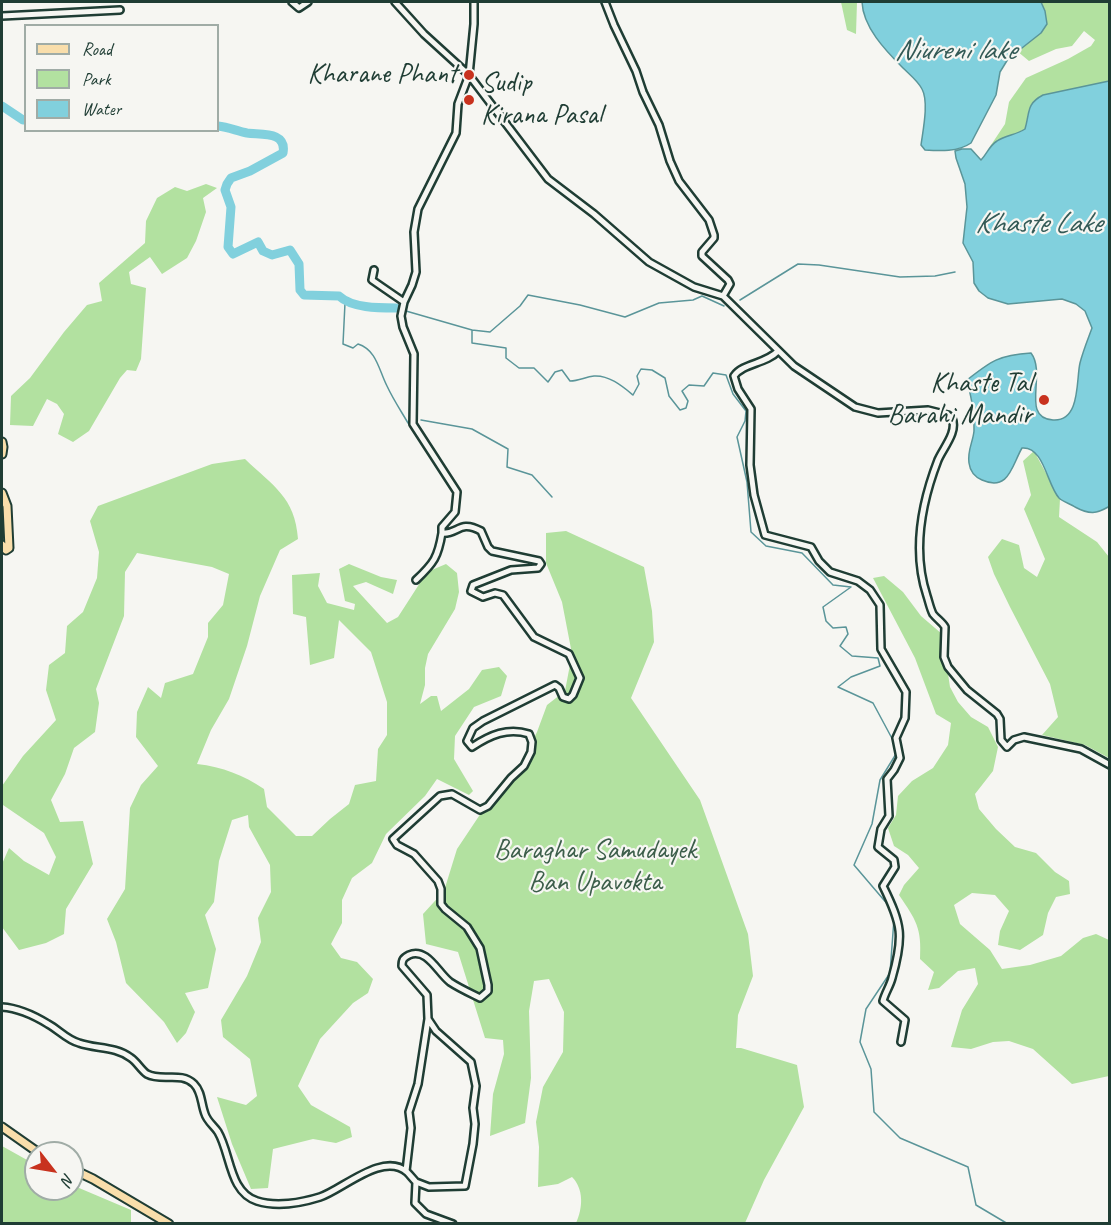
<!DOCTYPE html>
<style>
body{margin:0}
#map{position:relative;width:1111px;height:1225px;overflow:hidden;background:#f6f6f2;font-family:Caveat,sans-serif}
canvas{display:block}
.frame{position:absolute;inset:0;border:3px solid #1f3d34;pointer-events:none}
.legend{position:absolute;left:24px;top:24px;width:195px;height:108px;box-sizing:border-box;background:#f6f6f2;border:2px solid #a0aca6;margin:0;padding:8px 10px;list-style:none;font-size:18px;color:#1f3d34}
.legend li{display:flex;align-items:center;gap:12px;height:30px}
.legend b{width:30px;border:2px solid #a0aca6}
.north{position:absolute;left:24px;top:1141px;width:60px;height:60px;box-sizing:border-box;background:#f6f6f2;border:2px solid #a0aca6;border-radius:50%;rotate:121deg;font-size:16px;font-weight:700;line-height:24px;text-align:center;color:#1f3d34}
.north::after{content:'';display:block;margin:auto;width:21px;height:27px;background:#c8321e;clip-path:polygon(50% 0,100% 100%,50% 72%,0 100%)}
</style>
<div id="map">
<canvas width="1111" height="1225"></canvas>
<div class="frame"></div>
<ul class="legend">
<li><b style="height:8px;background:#f9deab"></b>Road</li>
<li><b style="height:16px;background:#b2e1a0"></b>Park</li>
<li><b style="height:16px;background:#81d0dd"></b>Water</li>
</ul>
<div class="north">N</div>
</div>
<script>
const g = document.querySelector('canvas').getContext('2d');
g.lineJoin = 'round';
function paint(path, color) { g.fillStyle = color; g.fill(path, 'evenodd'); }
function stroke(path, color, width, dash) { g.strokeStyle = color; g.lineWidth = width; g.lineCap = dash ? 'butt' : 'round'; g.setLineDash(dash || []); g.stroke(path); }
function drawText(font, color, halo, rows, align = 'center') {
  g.font = font + ' Caveat,sans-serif'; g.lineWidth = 4.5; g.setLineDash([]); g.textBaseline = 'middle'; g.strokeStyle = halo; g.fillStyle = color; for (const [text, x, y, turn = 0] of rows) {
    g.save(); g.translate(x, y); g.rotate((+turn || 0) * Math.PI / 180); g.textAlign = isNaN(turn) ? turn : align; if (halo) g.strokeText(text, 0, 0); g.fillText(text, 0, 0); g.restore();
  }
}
const green = new Path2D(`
 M841 2H857L856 34 847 30Z
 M1041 2H1109V81L1082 87 1029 109 1025 129 989 148 1005 124 1009 102 1026 78 1068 59 1091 46 1095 40 1084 31 1072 46 1056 49 1029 61 1017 51 1044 29 1045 11Z
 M206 184 217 188 203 198 206 212 196 241 187 258 162 274 150 257 129 272 131 284 146 288 141 359 136 371 127 370 120 378 89 431 73 442 58 434 64 414 57 404 47 399 33 426 10 425 11 396 30 378 64 332 87 305 102 301 99 283 145 243 146 221 157 198 175 187 187 191Z
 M1034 451 1060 499 1059 517 1097 542 1109 557V758L1085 745 1042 735 1058 717 1050 684 1010 607 994 574 988 557 1002 539 1019 545 1024 568 1037 577 1045 559 1024 509 1031 495 1023 461Z
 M245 459C273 486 295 497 298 539L280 550 260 596 247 646 229 699 211 730 197 764C223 767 243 775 264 789L267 807 296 836H312L330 819 349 804 355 785 376 781 378 749 387 735V702L371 652 339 620 334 658 310 665 306 617 293 614 292 575 320 573 318 586 327 603 354 610 355 604 345 601 339 569 349 564 381 577 397 580 393 594 366 582 353 586 387 623 398 617 427 572 446 564 457 573 459 592 455 609 428 654 425 668V685L420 704 431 696H437L441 711 469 689 482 670 499 667 507 676 501 696 474 707 455 736 454 759 473 791 469 795 437 779 425 796 386 834 372 863 352 878 342 900V923L331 944 341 958 357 962 373 979 368 993 353 1003 320 1039 298 1086 311 1105 350 1127 352 1137 336 1143 313 1139 273 1149 268 1188 251 1189 232 1144 217 1097 246 1105 257 1096 250 1059 223 1037 221 1020 247 976 261 942 258 918 271 892 270 865 249 827 248 815 232 820 219 861 214 902 205 915 216 949 208 988 185 993 195 1012 186 1033 177 1043 164 1022 126 983 116 942 107 919 125 889 130 808 141 785 158 766 136 737 137 712 148 687 161 698 165 683 193 674 208 637V623L223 605 229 574 212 567 137 553 125 572 124 616 96 689 99 703 95 732 74 748 65 774 51 800 60 822 83 821 93 864 66 909 64 934 46 943 19 950 2 927V864L9 848 24 861 49 875 56 857 44 833 3 805 2 786 23 756 56 720 46 690 49 665 65 653 67 626 83 612 97 578 99 552 90 521 98 506 212 464Z
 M566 531 644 567 652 611 654 642 631 698 700 800 748 934 753 976 738 1015 736 1048H741L797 1065 804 1107 764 1180 745 1223H576C583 1208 584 1189 572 1177L558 1184 538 1187 539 1147 536 1122 543 1087 563 1052 564 1012 549 979 534 981 529 1011 531 1078 525 1123 490 1136 493 1094 504 1054 503 1040 485 1038 458 952 426 944 423 914 444 891 457 849 483 810 519 768 537 732 547 705 565 691 572 654 562 602 546 563V533Z
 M884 576 903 592 921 616 942 634 950 687 958 702 971 717 988 727 998 747 993 771 975 794 979 809 996 829 1015 847 1036 853 1055 872 1069 881 1070 894 1056 897 1048 913 1043 935 1020 950 998 945 1000 931 1009 911 995 895 972 893 954 905 960 924 990 950 1002 969 1030 965 1061 956 1083 938 1096 934 1109 940V1076L1072 1084 1033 1049 1009 1041 993 1042 971 1049 951 1047 962 1010 978 984 975 968 958 971 939 988 928 990 934 972 920 959C922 928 916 920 899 895L904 885 919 868 908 855 894 846 888 828 896 815 898 796 912 781 933 768 948 745 951 723 936 714 915 658 873 578Z
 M2 1146 36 1165V1189H72V1185L131 1210V1223H2Z`);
const water = new Path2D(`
 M862 2H1041L1045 11 1047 24 1041 33 1008 59 1000 72 996 95 971 143C958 152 940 151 925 150L921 145C923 130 929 102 922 89 918 81 909 74 903 68 885 50 863 27 862 2Z
 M1109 81 1110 506C1096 514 1090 515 1075 507 1071 504 1063 502 1059 498 1047 485 1044 446 1022 448 1012 465 1009 492 982 480 975 477 970 471 969 463 967 451 973 442 974 431 975 413 971 397 967 380 991 361 999 355 1031 353 1047 374 1020 418 1053 420 1081 422 1076 379 1080 363 1083 351 1088 339 1092 328L1085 311 1076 304 1062 299 1008 304 988 298 979 291 974 283 973 262 963 243 967 207 965 184 956 158 955 151 962 149H971L981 160C987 154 989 146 997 141 1006 135 1016 135 1025 129 1030 112 1026 104 1043 95Z`);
const stream = new Path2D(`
 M740 300 798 264 819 265 900 277 935 276 955 272
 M345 303 343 344 353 348 358 344C377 350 379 371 387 386 393 399 401 411 408 423
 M406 311 472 330V343L506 348V358L519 368H534L548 382 555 372 562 370 570 381C579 381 585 377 594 376 609 375 622 386 633 395L639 384 637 376 641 369 652 370 665 378 669 396 680 410 686 408 688 401 682 391 689 385 704 386 713 373 726 375 733 394 746 411 745 421 737 437 747 482 751 532 766 546 802 553 833 585 851 587 823 607 826 621 833 628 846 627 848 634 840 646 852 656 878 658 880 666 851 677 838 687 873 703 895 744
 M472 330 490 332 520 306 528 295 580 305 625 317 659 303 693 300 702 296 724 306
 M421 420 472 429 508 449 507 467 532 475 552 497
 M889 906 854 865 872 824 880 780 896 754
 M894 919 890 973 866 1009 860 1042 871 1069 874 1112 900 1138 968 1167 976 1205 1008 1224`);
const river = new Path2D(`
 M2 106 23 120H26
 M218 126C228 127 237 131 247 133 261 135 287 131 283 153L250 171 231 178 227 184 225 190 231 207 228 247 233 254 258 242 263 251 272 255 290 250 299 264 300 290 304 295 339 296C352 308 378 308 396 308`);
const minor = new Path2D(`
 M292 2 299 8 308 2
 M395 2 424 34 469 75 548 179 594 214 649 262 694 287 723 296 794 366 855 407 878 413 928 410 948 415 952 418C958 432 943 448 938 460 921 504 912 551 927 596 929 602 930 608 933 614 937 619 942 622 945 627L944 657 948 667 967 690 997 714 1000 719 1001 740 1007 747 1014 740 1024 737 1081 749 1110 765
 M605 2 614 25 636 71 643 92 659 125 670 161 679 181 709 220 714 235V238L702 252V256L728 280 730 284 723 296
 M2 16 120 10
 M374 270 372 280 404 302
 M778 351C766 364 743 363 734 376L738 389 751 409 750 465 754 495 765 535 811 547 819 561 830 572 858 581 870 590 880 605 881 649 906 692 905 718 896 738 900 758 894 770 887 779 889 816 881 829 878 847 894 860 895 867 883 886C902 925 904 936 892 978 890 986 885 993 883 1001L905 1020 901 1042
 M416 580C434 563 438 557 442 533
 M2 1007C17 1008 35 1016 48 1024 59 1030 67 1040 79 1043 96 1049 115 1046 131 1058 137 1062 141 1070 147 1074 162 1082 181 1071 194 1084 202 1092 201 1104 205 1114 207 1121 214 1126 218 1132 231 1154 229 1192 257 1201 276 1207 301 1203 320 1197 342 1190 383 1151 407 1172 410 1175 413 1179 416 1182L415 1203 426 1214 453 1224
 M428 1019 427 995 402 966C402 960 403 958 409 955 427 947 438 973 450 982 459 988 470 993 480 998L488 991V985L480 948 467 927 445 909 441 904V889L438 881 414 854 397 845 393 839 440 796 452 794 480 810 488 806 511 778 524 766 531 752 532 742 529 734C508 727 490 735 472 747L467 741 473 728 483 721 555 685 559 688 563 697 569 699 573 695 580 678 569 654 534 637 503 595 495 593 483 597 471 591 473 585 511 570 538 568 541 564 539 561 492 551 488 547 481 531C459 519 458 535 442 533V527L455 512 457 492 413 424 414 354 403 327 401 316 404 302 412 285 416 272 414 232 418 209 456 133 458 104 469 75 474 24V2
 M406 1171 411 1128 409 1112 418 1084 428 1019 436 1031 471 1062 476 1086 473 1108 475 1124 473 1144 465 1186 429 1187 416 1182`);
const major = new Path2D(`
 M2 442 3 447 2 454
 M2 493 7 506 9 548 6 550 2 545
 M2 1127 39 1153
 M72 1169 93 1179 169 1224`);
const markers = [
 [469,75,6,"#c8321e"],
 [469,100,6,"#c8321e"],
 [1044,400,6,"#c8321e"]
];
const poiNames = [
 ["Kharane Phant",457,75],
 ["Sudip",481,84,"left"],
 ["Kirana Pasal",481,116,"left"],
 ["Khaste Tal",1032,384],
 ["Barahi Mandir",1032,416]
];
const parkNames = [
 ["Baraghar Samudayek",595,851],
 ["Ban Upavokta",595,883]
];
const waterNames = [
 ["Niureni lake",955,51],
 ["Khaste Lake",1038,224]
];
paint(green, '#b2e1a0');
paint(water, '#81d0dd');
stroke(water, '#5a9599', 1.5);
stroke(stream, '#5a9599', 1.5);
stroke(river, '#81d0dd', 9);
stroke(minor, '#1f3d34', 10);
stroke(major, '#1f3d34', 11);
stroke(minor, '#f6f6f2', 5);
stroke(major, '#f9deab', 7);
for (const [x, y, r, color] of markers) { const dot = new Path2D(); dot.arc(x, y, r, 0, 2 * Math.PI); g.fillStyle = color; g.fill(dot); stroke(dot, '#f6f6f2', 2); }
drawText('28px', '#1f3d34', '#f6f6f2', poiNames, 'right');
drawText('28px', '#3c5e4a', '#f6f6f2', parkNames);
drawText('italic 30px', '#335a56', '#f6f6f2', waterNames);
</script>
